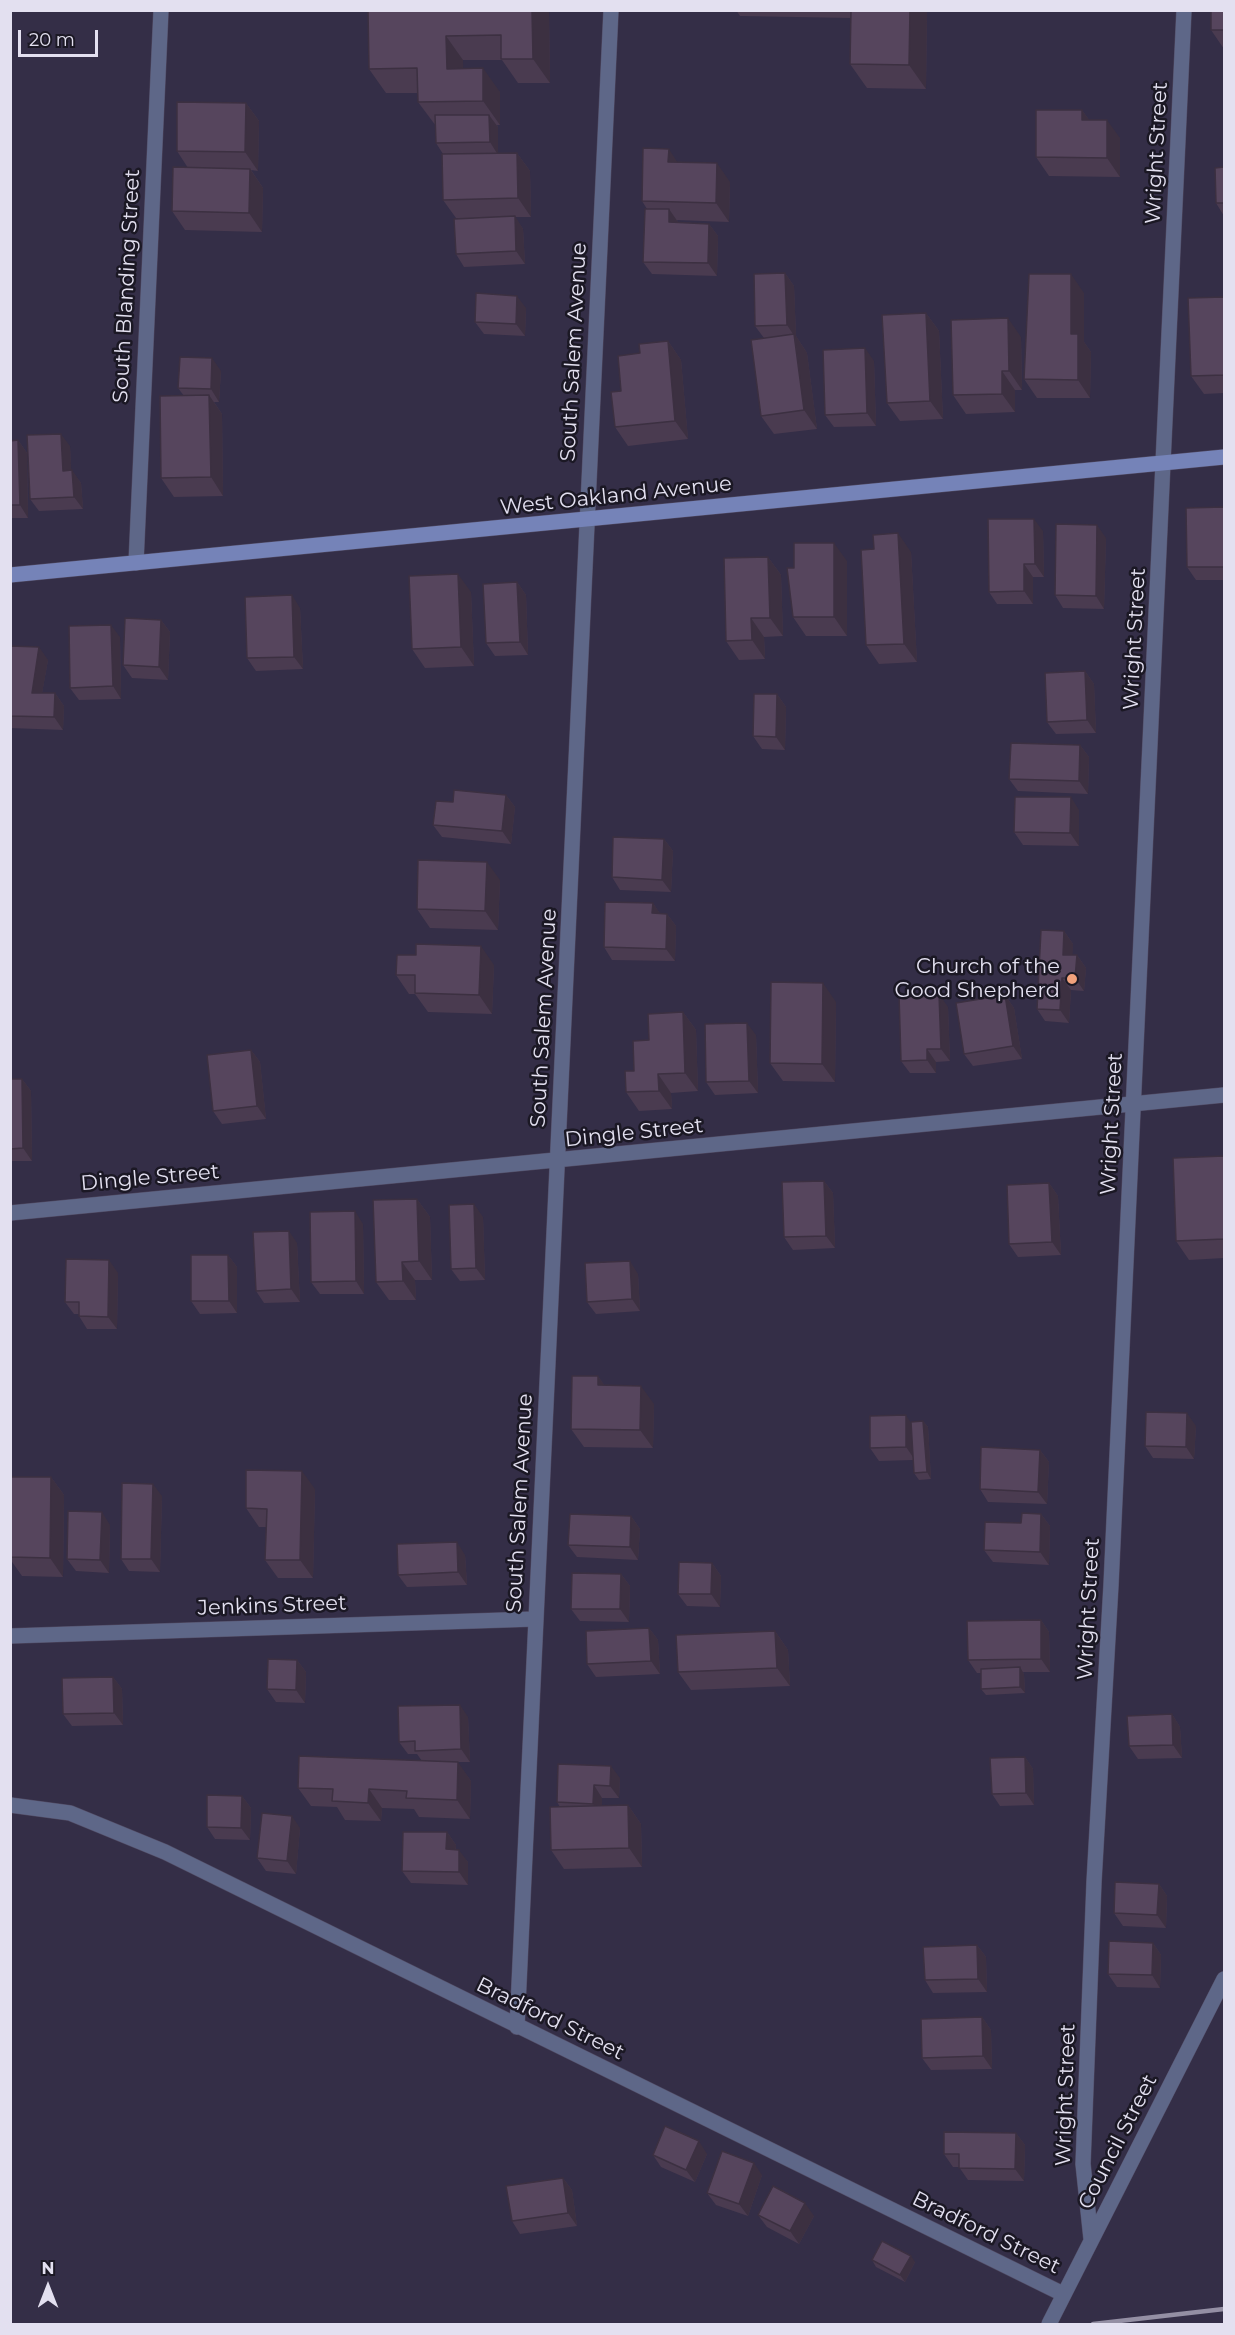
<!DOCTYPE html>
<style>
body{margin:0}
#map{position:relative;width:1235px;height:2335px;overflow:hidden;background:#342e47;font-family:Montserrat,sans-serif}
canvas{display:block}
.frame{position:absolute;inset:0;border:12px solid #e3e0f0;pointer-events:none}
.north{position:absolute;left:18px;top:2257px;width:60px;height:60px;-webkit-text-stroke:4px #1b1824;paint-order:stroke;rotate:0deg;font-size:16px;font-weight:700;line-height:24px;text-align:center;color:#e3e0f0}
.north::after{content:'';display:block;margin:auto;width:21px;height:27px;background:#e3e0f0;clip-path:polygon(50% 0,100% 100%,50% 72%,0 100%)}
.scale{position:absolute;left:18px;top:30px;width:80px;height:27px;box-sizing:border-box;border:3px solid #e3e0f0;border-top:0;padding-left:8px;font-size:18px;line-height:21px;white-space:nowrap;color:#e3e0f0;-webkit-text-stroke:4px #1b1824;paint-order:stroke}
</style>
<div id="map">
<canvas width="1235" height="2335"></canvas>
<div class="frame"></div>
<div class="north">N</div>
<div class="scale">20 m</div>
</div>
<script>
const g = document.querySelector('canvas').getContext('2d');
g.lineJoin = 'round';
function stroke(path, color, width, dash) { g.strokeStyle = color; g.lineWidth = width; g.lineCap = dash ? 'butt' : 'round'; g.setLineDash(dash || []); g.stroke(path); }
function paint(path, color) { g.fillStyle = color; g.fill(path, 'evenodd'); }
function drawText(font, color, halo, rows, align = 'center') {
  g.font = font + ' Montserrat,sans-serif'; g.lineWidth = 5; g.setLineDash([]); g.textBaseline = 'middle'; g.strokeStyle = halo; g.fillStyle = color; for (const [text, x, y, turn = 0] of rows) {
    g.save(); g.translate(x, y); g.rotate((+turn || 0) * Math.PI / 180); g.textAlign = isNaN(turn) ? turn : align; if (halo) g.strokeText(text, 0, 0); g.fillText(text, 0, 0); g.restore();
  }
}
const street = new Path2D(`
 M136 563 161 10
 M10 1213 1224 1095
 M10 1636 535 1619
 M10 1805 70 1813 165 1852 1063 2294
 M517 2027 611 10
 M1091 2239 1083 2164 1094 1882 1111 1585 1184 10
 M1049 2324 1224 1979`);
const secondary = new Path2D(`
 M10 575 1224 457`);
const rail = new Path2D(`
 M1093 2324 1224 2309`);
const wall = new Path2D(`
 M368 10H549L550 83H518L502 60H463V69L500 92V125H497L498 127V153H517L530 171 531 217H515L523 229 525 264 464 267 456 254 485 218H456L443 200V154L436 143V126L418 102V93H386L369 69Z
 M736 10H927L926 89 867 88 850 64 851 18 740 16Z
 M1224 10V49L1211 30Z
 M246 103 259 121 258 171 251 170 263 188 262 232 185 230 172 211 188 168 177 151Z
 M1082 110 1089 120 1120 138V177L1049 176 1036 157Z
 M678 162 730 182 729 222 677 220 678 222 709 224 718 236 717 276 652 274 643 262 647 209 642 201Z
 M1224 167V216L1216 203Z
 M785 273 794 286 796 336 807 353 817 429 774 434 761 416 764 338 755 326Z
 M1084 293V342L1091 352 1090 398H1037L1024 379Z
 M1224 297V393L1204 394 1191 376Z
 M526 308 525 336 484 334 475 322Z
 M926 313 939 331 943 419 900 421 887 403Z
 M1021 337 1022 390H1015V412L966 414 953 395Z
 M668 341 681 360 688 439 628 446 615 427 621 391 640 353Z
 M874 361 876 426 834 427 825 415Z
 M221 371 219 402H214L222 414 223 496 174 497 161 478 184 396 178 388Z
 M18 440 27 453 28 518H10V441Z
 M70 446 71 470 81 483 83 509 39 511 30 499Z
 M1224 507V580H1196L1187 567Z
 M1043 531 1044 577H1033V604H997L989 592Z
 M1106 538 1104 609 1063 608 1055 595Z
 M874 549 911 552 917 662 879 664 866 645Z
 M768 557 781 575 783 636 764 637 765 659 739 660 726 641Z
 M847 561V636H806L793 617Z
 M517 582 526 595 528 655 495 656 486 643Z
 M471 592 474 666 425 668 412 649Z
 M300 608 303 669 256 671 247 658Z
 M161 620 170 632 168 680 132 678 123 665Z
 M120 637 121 699 79 700 70 688Z
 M10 646 48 660 42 693H55L64 706 63 730 10 728Z
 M1085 671 1094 684 1096 733 1056 734 1047 722Z
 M777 694 786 707 785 750 762 749 753 736Z
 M1080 745 1089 757 1088 794 1018 791 1009 779Z
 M506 795 515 807 511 844 442 837 433 825 453 802Z
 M1079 810V846L1023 845 1014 832Z
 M664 839 673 851 671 892 620 890 612 877Z
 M500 880 498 930 430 928 417 909Z
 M653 903 660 914H667L676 926 675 961 612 960 604 947Z
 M1064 931 1073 944 1072 955H1077L1086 968 1084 991 1071 990 1069 1023 1045 1021 1037 1009Z
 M494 965 492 1014 428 1012 415 994H409L396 975Z
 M1005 995 1014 1008 1022 1059 973 1066 964 1054Z
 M836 1002 835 1082 783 1081 770 1063Z
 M948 1007 950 1061 936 1062V1073H910L901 1061Z
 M683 1012 696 1030 698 1091 671 1093 672 1109 639 1111 626 1092 634 1071 649 1040Z
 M756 1035 758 1093 715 1095 706 1082Z
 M251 1050 260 1062 266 1119 222 1124 213 1111Z
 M10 1079H22L31 1091 32 1161H10Z
 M1224 1156V1258L1189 1260 1176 1241Z
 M824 1181 833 1193 835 1248 793 1250 784 1237Z
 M1049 1183 1058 1196 1061 1255 1018 1257 1009 1244Z
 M417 1199 430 1217 432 1280H415L416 1300H389L376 1282Z
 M483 1217 485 1280 460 1281 451 1269Z
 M363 1224 364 1294H320L311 1282Z
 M297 1243 300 1302 264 1303 256 1291Z
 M228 1255 237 1267V1313L200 1314 191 1301Z
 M118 1273 117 1329H87L79 1316V1314H74L65 1302Z
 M638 1274 640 1311 596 1314 587 1302Z
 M598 1376 604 1385 654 1404 653 1448 584 1447 571 1429Z
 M923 1421 928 1427 931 1479 919 1480 914 1473 913 1460 879 1461 870 1448 911 1423Z
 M1196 1426 1194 1459 1153 1458 1145 1446Z
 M1040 1450 1049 1462 1047 1504 988 1502 980 1489Z
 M11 1477H51L64 1495 63 1577 22 1576 10 1559Z
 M315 1489 313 1578H278L265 1560 266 1527H259L246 1508Z
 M162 1496 160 1572 129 1571 121 1559Z
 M1041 1514 1050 1526 1049 1565 993 1562 984 1550 1021 1523Z
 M631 1516 640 1529 638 1560 577 1557 568 1545Z
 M110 1525 109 1573 76 1571 67 1559Z
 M465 1555 467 1585 407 1587 398 1575Z
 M712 1563 721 1576 720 1607 687 1606 678 1594Z
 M621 1574 630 1586 629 1622 580 1621 571 1609Z
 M1041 1620 1049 1632 1050 1672H1023L1024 1674 1025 1693 986 1695 981 1689V1673H977L968 1660Z
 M649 1628 658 1640 660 1674 596 1677 587 1664Z
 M775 1631 788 1650 790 1686 691 1690 678 1672Z
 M297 1660 306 1672 305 1703 276 1702 267 1689Z
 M113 1677 122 1689 123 1725 72 1726 63 1714Z
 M1172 1714 1180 1727 1182 1758 1138 1759 1129 1746Z
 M468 1717 470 1762H457L471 1781 470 1819 419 1817 414 1809 382 1808 381 1821 345 1820 337 1807 311 1806 298 1788 422 1761 417 1754H408L399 1742Z
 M1025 1757 1033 1769 1034 1805 1000 1806 992 1794Z
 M558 1764 620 1778 619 1798H602V1806L628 1805 641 1824 642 1867 564 1869 551 1850 560 1807 557 1802Z
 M242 1796 251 1808 250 1840 215 1839 207 1827Z
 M300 1828 296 1874 266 1871 257 1858Z
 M447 1832 456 1845V1849L468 1862V1885L411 1883 402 1871Z
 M1159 1884 1167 1896 1166 1928 1123 1926 1114 1913Z
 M1153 1943 1161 1955 1160 1988 1117 1987 1108 1974Z
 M977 1945 986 1957 987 1992 933 1993 925 1980Z
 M982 2017 991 2030 992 2069 931 2070 922 2058Z
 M1016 2133 1025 2145 1024 2181 968 2180 959 2167H953L944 2154Z
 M707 2154 695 2182 661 2167 653 2155Z
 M762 2175 748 2216 716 2205 707 2193Z
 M563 2178 572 2190 577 2226 520 2234 512 2221Z
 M758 2215 814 2216 799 2244 767 2227Z
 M872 2260 915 2262 905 2282 876 2267Z`);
const shadedWall = new Path2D(`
 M532 10H549L550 83 533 59Z
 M910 10H927L926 89 909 65Z
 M446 36 463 60 464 93 447 69Z
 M483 68 500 92V125L483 101Z
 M246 103 259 121 258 171 245 152Z
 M1082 110 1095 128 1082 120Z
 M489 115 498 127V155L490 142Z
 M1107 120 1120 138V177L1107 158Z
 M669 149 681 168 668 162Z
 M517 153 530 171 531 217 518 198Z
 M717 163 730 182 729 222 716 203Z
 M250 169 263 188 262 232 249 213Z
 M669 209 678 222V235L669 222Z
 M515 216 523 229 525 264 516 251Z
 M709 224 718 236 717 276 708 263Z
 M785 273 794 286 796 336 807 353 817 429 804 410 795 337 787 325Z
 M1071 274 1084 293V342L1091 352 1090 398 1078 380 1071 334Z
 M517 296 526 308 525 336 516 324Z
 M926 313 939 331 943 419 930 401Z
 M1008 318 1021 337 1022 390 1009 371Z
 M668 341 681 360 688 439 675 421Z
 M865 348 874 361 876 426 867 413Z
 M212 358 221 371 219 402 211 389Z
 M1002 371 1015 390V412L1002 394Z
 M209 395 222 414 223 496 211 477Z
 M61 434 70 446 72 483 63 471Z
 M18 440 27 453 28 518 20 505Z
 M72 470 81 483 83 509 74 497Z
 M1034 519 1043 531 1044 577 1035 564Z
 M1097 525 1106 538 1104 609 1096 596Z
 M898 533 911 552 917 662 904 644Z
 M834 543 847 561V636L834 617Z
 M768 557 781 575 783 636 770 618Z
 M1024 564 1033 577V604L1024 591Z
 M458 574 471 592 474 666 461 647Z
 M517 582 526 595 528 655 520 642Z
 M292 595 300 608 303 669 294 657Z
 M751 618 764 637 765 659 752 640Z
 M161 620 170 632 168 680 159 667Z
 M111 625 120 637 121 699 113 686Z
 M39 647 48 660 40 705 32 693Z
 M1085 671 1094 684 1096 733 1087 720Z
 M55 693 64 706 63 730 54 717Z
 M777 694 786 707 785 750 776 737Z
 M1080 745 1089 757 1088 794 1079 781Z
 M506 795 515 807 511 844 502 831Z
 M1071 797 1079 810V846L1070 833Z
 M664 839 673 851 671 892 662 880Z
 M487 862 500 880 498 930 485 911Z
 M653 903 661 915 652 913Z
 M667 914 676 926 675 961 666 949Z
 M1064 931 1073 944 1072 967 1063 955Z
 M481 946 494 965 492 1014 479 995Z
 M1077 955 1086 968 1084 991 1075 978Z
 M1062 978 1071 990 1069 1023 1060 1010Z
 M823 983 836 1002 835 1082 822 1064Z
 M939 994 948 1007 950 1061 941 1049Z
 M1005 995 1014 1008 1022 1059 1013 1046Z
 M683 1012 696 1030 698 1091 685 1073Z
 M747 1023 756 1035 758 1093 749 1081Z
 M927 1049 936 1062V1073L927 1060Z
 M251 1050 260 1062 266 1119 257 1106Z
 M658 1074 671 1093 672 1109 659 1091Z
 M22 1079 31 1091 32 1161 23 1148Z
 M824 1181 833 1193 835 1248 826 1236Z
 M1049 1183 1058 1196 1061 1255 1052 1242Z
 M417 1199 430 1217 432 1280 419 1261Z
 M474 1204 483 1217 485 1280 476 1268Z
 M355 1211 363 1224 364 1294 356 1281Z
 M289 1231 297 1243 300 1302 291 1289Z
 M228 1255 237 1267V1313L229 1301Z
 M109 1260 118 1273 117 1329 108 1317Z
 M630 1261 638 1274 640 1311 632 1299Z
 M402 1262 415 1280 416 1300 403 1281Z
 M598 1376 611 1395 598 1385Z
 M641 1386 654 1404 653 1448 640 1430Z
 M1187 1413 1196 1426 1194 1459 1186 1447Z
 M906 1415 914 1428 915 1460 906 1447Z
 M923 1421 928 1427 931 1479 927 1472Z
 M1040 1450 1049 1462 1047 1504 1038 1492Z
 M302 1471 315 1489 313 1578 300 1560Z
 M51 1477 64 1495 63 1577 50 1558Z
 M153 1484 162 1496 160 1572 151 1559Z
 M102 1512 110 1525 109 1573 100 1560Z
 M1041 1514 1050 1526 1049 1565 1040 1552Z
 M631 1516 640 1529 638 1560 630 1547Z
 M457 1542 465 1555 467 1585 458 1572Z
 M712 1563 721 1576 720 1607 711 1594Z
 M621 1574 630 1586 629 1622 620 1609Z
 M1041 1620 1049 1632 1050 1672 1041 1659Z
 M649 1628 658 1640 660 1674 651 1661Z
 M775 1631 788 1650 790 1686 777 1668Z
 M297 1660 306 1672 305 1703 296 1690Z
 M1020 1667 1024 1674 1025 1693 1020 1687Z
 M113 1677 122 1689 123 1725 114 1713Z
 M460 1705 468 1717 470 1762 461 1749Z
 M1172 1714 1180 1727 1182 1758 1173 1745Z
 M1025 1757 1033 1769 1034 1805 1026 1793Z
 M458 1762 471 1781 470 1819 457 1800Z
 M611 1766 620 1778 619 1798 610 1786Z
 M594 1785 602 1798V1816L593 1804Z
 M369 1789 382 1808 381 1821 368 1803Z
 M242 1796 251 1808 250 1840 241 1828Z
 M628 1805 641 1824 642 1867 629 1848Z
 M292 1816 300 1828 296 1874 287 1861Z
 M447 1832 456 1845 455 1862 446 1849Z
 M459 1850 468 1862V1885L459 1872Z
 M1159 1884 1167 1896 1166 1928 1157 1915Z
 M1153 1943 1161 1955 1160 1988 1152 1975Z
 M977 1945 986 1957 987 1992 978 1979Z
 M982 2017 991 2030 992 2069 983 2056Z
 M1016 2133 1025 2145 1024 2181 1015 2169Z
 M699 2141 707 2154 695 2182 686 2170Z
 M754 2163 762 2175 748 2216 739 2204Z
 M563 2178 572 2190 577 2226 568 2213Z
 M805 2203 814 2216 799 2244 790 2231Z
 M911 2256 915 2262 905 2282 900 2275Z`);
const building = new Path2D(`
 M368 10H532L533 59H501V35L446 36 447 69 483 68V101L418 102 417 68 369 69Z
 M851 10H910L909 65 850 64Z
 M1211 10H1224V30H1211Z
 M177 102 246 103 245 152 177 151Z
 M1036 110H1082V120H1107V158L1036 157Z
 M435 115H489L490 142 436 143Z
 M643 148 669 149 668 162 717 163 716 203 642 201Z
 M517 153 518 198 443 200 442 154Z
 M173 167 250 169 249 213 172 211Z
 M1224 167V203H1216L1215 168Z
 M645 209H669V222L709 224 708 263 643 262Z
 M515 216 516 251 456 254 454 219Z
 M785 273 787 325 755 326 754 274Z
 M1029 274H1071V334H1078V380L1024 379Z
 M476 293 517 296 516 324 475 322Z
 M1224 297V375L1191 376 1188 298Z
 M926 313 930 401 887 403 882 315Z
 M1008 318 1009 371H1002V394L953 395 951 320Z
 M794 334 804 410 761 416 751 340Z
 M668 341 675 421 615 427 611 392 621 391 618 356 640 353 639 344Z
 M865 348 867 413 825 415 823 350Z
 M180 357 212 358 211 389 178 388Z
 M209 395 211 477 161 478 160 396Z
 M61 434 63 471 72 470 74 497 30 499 27 435Z
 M18 440 20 505H10V441Z
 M1224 507V567H1187L1186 508Z
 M988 519H1034L1035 564H1024V591L989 592Z
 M1056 524 1097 525 1096 596 1055 595Z
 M898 533 904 644 866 645 861 550 874 549 873 535Z
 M794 543H834V617H793L787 568H794Z
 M768 557 770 618H751L752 640 726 641 724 558Z
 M458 574 461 647 412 649 409 576Z
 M517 582 520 642 486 643 483 584Z
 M292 595 294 657 247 658 245 597Z
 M125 618 161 620 159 667 123 665Z
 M111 625 113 686 70 688 69 626Z
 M10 646 39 647 32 693H55L54 717 10 716Z
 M1085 671 1087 720 1047 722 1045 673Z
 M754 694H777L776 737 753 736Z
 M1011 743 1080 745 1079 781 1009 779Z
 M454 790 506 795 502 831 433 825 436 801 453 802Z
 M1015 797H1071L1070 833 1014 832Z
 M613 837 664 839 662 880 612 877Z
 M418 860 487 862 485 911 417 909Z
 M605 902 653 903 652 913 667 914 666 949 604 947Z
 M1041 930 1064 931 1063 955H1077L1075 978H1062L1060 1010 1037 1009Z
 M416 944 481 946 479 995 415 993V975H396L397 955H416Z
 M771 982 823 983 822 1064 770 1063Z
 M939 994 941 1049H927V1060L901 1061 899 995Z
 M1005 995 1013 1046 964 1054 956 1003Z
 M683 1012 685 1073 658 1074 659 1091 626 1092 625 1071H634L633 1041 649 1040 648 1014Z
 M747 1023 749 1081 706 1082 705 1024Z
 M251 1050 257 1106 213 1111 207 1055Z
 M10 1079H22L23 1148 10 1149Z
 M1224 1156V1239L1176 1241 1173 1158Z
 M824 1181 826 1236 784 1237 782 1182Z
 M1049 1183 1052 1242 1009 1244 1007 1185Z
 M417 1199 419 1261 402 1262 403 1281 376 1282 373 1200Z
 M474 1204 476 1268 451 1269 449 1205Z
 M355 1211 356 1281 311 1282 310 1212Z
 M289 1231 291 1289 256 1291 253 1232Z
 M191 1255H228L229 1301H191Z
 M66 1259 109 1260 108 1317 79 1316V1302H65Z
 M630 1261 632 1299 587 1302 585 1263Z
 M572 1376H598V1385L641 1386 640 1430 571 1429Z
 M1146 1412 1187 1413 1186 1447 1145 1446Z
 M906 1415V1447L870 1448V1416Z
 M923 1421 927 1472 914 1473 911 1422Z
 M981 1447 1040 1450 1038 1492 980 1489Z
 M246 1470 302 1471 300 1560H265L267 1509 246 1508Z
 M11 1477H51L50 1558 10 1557Z
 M122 1483 153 1484 151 1559H121Z
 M68 1511 102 1512 100 1560 67 1559Z
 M1022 1513 1041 1514 1040 1552 984 1550 985 1522 1021 1523Z
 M570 1514 631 1516 630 1547 568 1545Z
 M457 1542 458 1572 398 1575 397 1544Z
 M679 1562 712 1563 711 1594H678Z
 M572 1573 621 1574 620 1609H571Z
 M1041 1620V1659L968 1660 967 1621Z
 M649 1628 651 1661 587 1664 586 1631Z
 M775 1631 777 1668 678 1672 676 1635Z
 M268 1659 297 1660 296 1690 267 1689Z
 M1020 1667V1687L981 1689V1669Z
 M113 1677 114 1713 63 1714 62 1678Z
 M460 1705 461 1749 415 1751V1741L399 1742 398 1706Z
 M1172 1714 1173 1745 1129 1746 1127 1716Z
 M299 1756 458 1762 457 1800 406 1798 407 1791 369 1789 368 1803 332 1801 333 1789 298 1788Z
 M1025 1757 1026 1793 992 1794 990 1758Z
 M558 1764 611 1766 610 1786 594 1785 593 1804 557 1802Z
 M207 1795 242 1796 241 1828 207 1827Z
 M628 1805 629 1848 551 1850 550 1807Z
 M262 1813 292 1816 287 1861 257 1858Z
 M403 1832H447L446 1849 459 1850V1872L402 1871Z
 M1115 1882 1159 1884 1157 1915 1114 1913Z
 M1109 1941 1153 1943 1152 1975 1108 1974Z
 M977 1945 978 1979 925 1980 923 1947Z
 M982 2017 983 2056 922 2058 921 2019Z
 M665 2126 699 2141 686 2170 653 2155Z
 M944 2132 1016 2133 1015 2169 959 2168V2154H944Z
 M722 2151 754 2163 739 2204 707 2193Z
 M563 2178 568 2213 512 2221 506 2186Z
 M773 2186 805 2203 790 2231 758 2215Z
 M882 2241 911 2256 900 2275 872 2260Z`);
const markers = [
 [1072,979,6,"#f1a17c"]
];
const streetNames = [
 ["Wright Street",1157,153,-87],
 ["South Blanding Street",127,286,-87],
 ["South Salem Avenue",574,352,-87],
 ["West Oakland Avenue",616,496,-6],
 ["Wright Street",1135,639,-87],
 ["South Salem Avenue",544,1018,-87],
 ["Wright Street",1112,1124,-87],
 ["Dingle Street",634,1133,-6],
 ["Dingle Street",150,1178,-5],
 ["South Salem Avenue",520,1503,-87],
 ["Jenkins Street",272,1606,-2],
 ["Wright Street",1089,1609,-87],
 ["Bradford Street",550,2019,26],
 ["Wright Street",1066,2095,-88],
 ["Council Street",1118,2142,-63],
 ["Bradford Street",986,2233,26]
];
const poiNames = [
 ["Church of the",1060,967],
 ["Good Shepherd",1060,991]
];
stroke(street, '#504a62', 16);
stroke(secondary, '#504a62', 16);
stroke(street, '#5e6788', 15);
stroke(secondary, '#7583b8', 15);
stroke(rail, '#948fa4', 4.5);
paint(wall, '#4a3b50');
paint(shadedWall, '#3c3041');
paint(building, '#56455d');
stroke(building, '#3c3041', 1.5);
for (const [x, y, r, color] of markers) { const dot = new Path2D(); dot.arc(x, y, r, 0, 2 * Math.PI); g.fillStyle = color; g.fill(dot); stroke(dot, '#1b1824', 2); }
drawText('21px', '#e3e0f0', '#1b1824', streetNames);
drawText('21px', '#e3e0f0', '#1b1824', poiNames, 'right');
</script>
